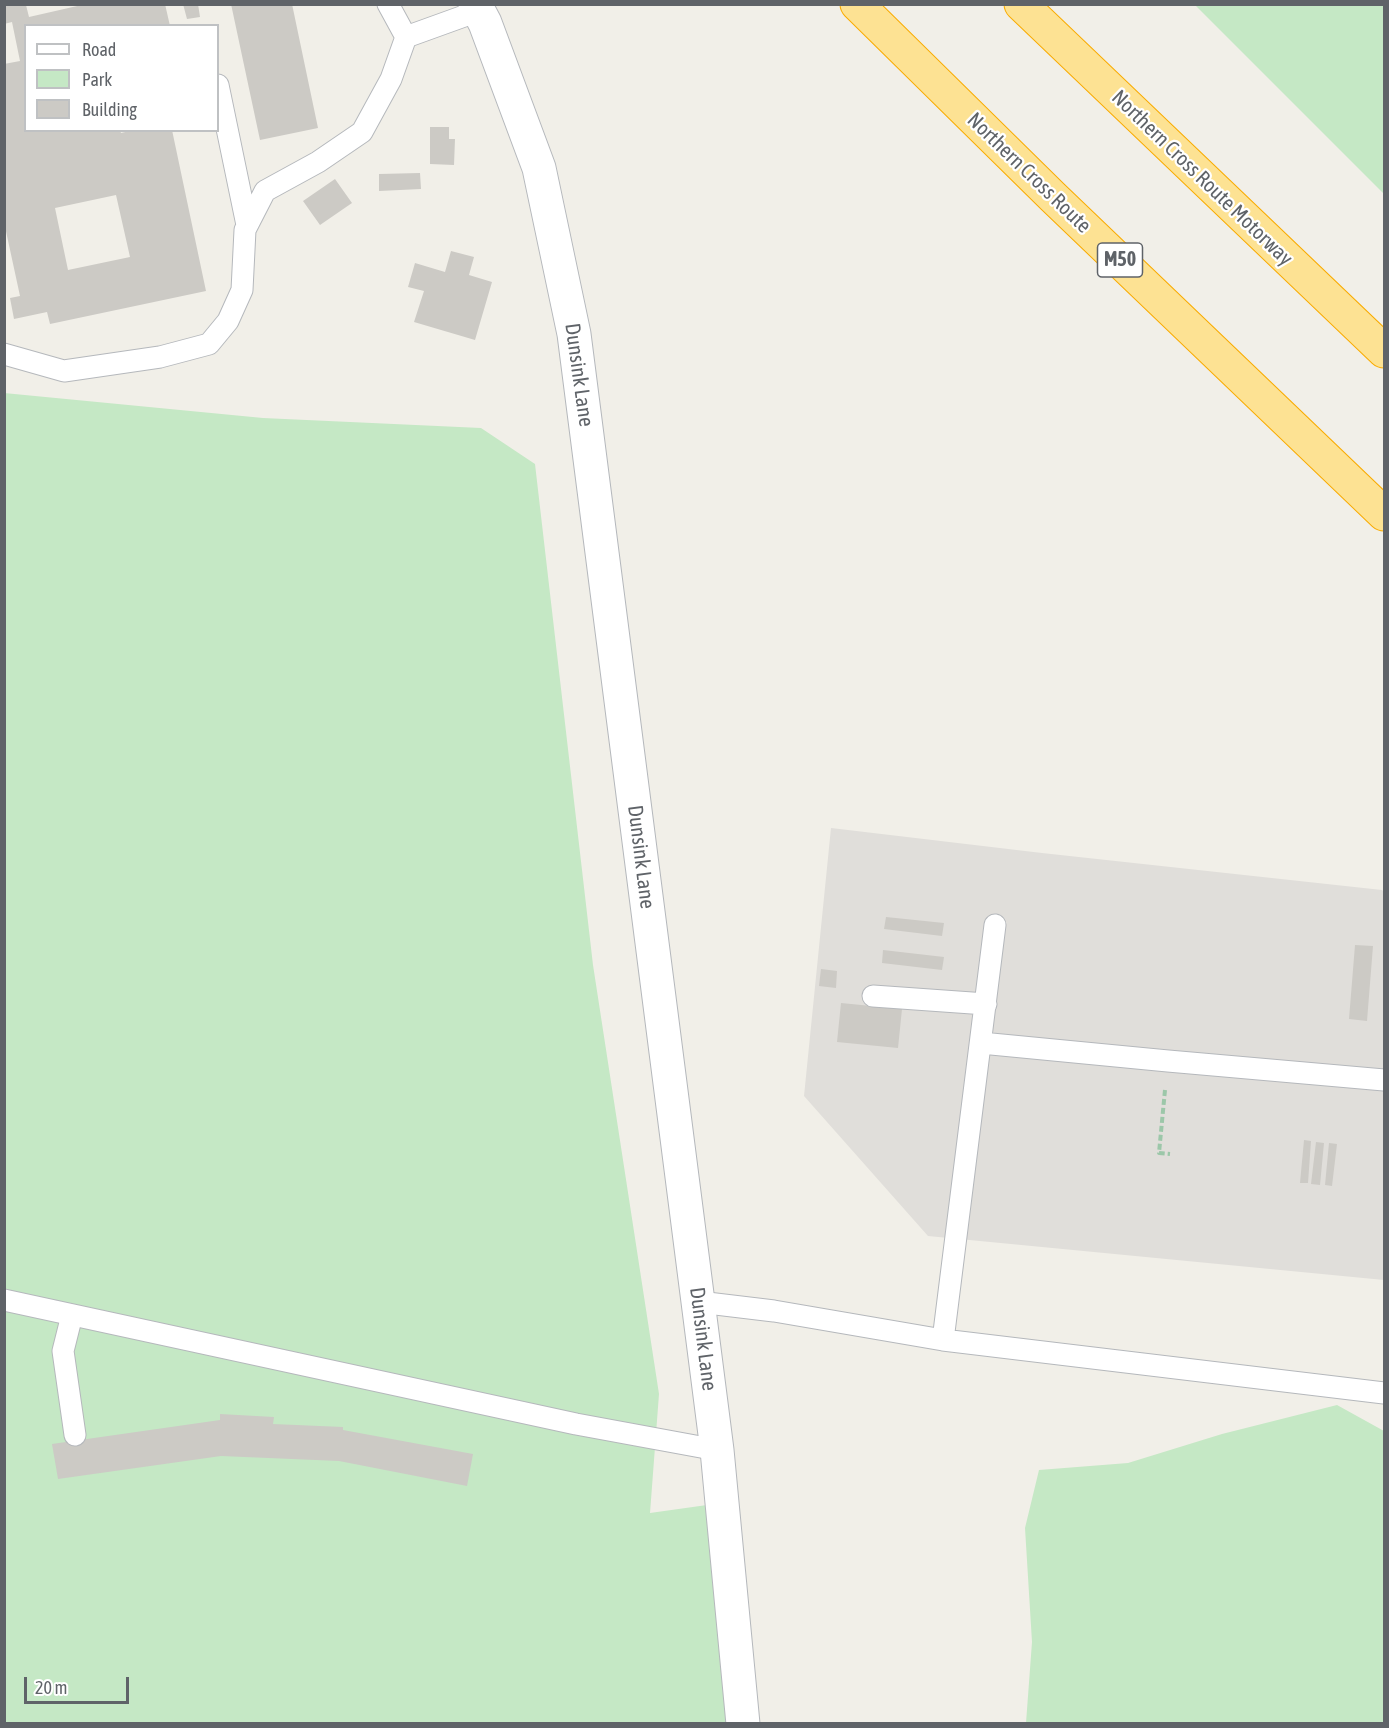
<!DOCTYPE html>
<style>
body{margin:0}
#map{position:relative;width:1389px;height:1728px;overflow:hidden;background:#f1efe8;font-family:"Asap Condensed",sans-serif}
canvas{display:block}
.frame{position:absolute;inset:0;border:6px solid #5f6368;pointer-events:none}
.legend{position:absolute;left:24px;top:24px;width:195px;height:108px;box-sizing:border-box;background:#fff;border:2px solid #bfc1c3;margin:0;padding:8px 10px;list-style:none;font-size:18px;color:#5f6368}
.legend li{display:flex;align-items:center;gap:12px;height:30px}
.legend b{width:30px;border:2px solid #bfc1c3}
.scale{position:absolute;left:24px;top:1677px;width:105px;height:27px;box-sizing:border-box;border:3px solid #5f6368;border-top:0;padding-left:8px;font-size:18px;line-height:21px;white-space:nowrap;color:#5f6368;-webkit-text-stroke:4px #fff;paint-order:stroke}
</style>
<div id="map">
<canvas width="1389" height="1728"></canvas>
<div class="frame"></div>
<ul class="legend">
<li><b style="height:8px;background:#fff"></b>Road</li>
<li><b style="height:16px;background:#c5e8c5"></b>Park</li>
<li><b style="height:16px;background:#cccac5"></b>Building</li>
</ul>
<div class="scale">20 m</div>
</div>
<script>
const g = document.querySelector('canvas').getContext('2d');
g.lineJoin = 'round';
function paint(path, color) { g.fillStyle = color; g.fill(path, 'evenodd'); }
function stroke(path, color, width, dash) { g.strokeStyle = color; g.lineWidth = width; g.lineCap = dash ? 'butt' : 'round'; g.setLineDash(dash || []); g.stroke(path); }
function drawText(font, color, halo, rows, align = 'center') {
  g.font = font + ' "Asap Condensed",sans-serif'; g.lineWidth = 4.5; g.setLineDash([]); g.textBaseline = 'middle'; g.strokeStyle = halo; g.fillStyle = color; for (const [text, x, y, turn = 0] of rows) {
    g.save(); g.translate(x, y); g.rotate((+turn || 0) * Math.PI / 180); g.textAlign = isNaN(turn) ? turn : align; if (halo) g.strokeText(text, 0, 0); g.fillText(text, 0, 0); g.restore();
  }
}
const industrial = new Path2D(`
 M831 828 1042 853 1382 890 1384 892V1280L928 1236 804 1096Z`);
const green = new Path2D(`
 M1195 5H1384V194Z
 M4 393 263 418 481 428 535 464 593 965 659 1394 650 1513 707 1505 729 1723H5Z
 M1337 1405 1384 1431V1723H1026L1032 1642 1025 1528 1039 1470 1128 1463 1222 1434Z`);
const building = new Path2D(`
 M86 4H165L170 26H26V130H120L121 133 134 130H172L206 291 50 324 47 312 14 319 10 298 20 296 4 222V64L20 61 12 22 4 24V5H26L29 17ZM116 195 130 257 68 270 55 208Z
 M183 4H198L200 17 187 19Z
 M231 4H292L318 128 260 140Z
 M430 127H449V139H455L454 165 430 164Z
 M420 173 421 189 379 191V174Z
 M335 179 352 203 320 225 303 201Z
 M451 251 474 257 469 275 492 282 475 340 414 322 424 291 408 287 415 263 445 272Z
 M886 917 944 923 942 936 884 929Z
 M1355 945 1373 946 1367 1021 1349 1019Z
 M883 950 944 957 942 970 882 963Z
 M821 969 837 971 836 988 819 986Z
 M841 1003 902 1009 898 1048 837 1042Z
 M1304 1140 1311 1141 1308 1183H1300Z
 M1316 1142 1324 1143 1320 1185 1311 1184Z
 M1329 1143 1337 1144 1332 1186 1325 1185Z
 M220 1414 274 1417 273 1424 343 1427V1430L473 1454 467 1486 339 1461 221 1456 58 1479 52 1444 220 1420Z`);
const path = new Path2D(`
 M1165 1090 1159 1153 1170 1154`);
const service = new Path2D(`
 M388 4 406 37 478 11
 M218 85 247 225
 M4 354 64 371 160 357 209 344 228 321 242 290 245 230 265 191 318 162 362 132 391 79 406 37
 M873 996 986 1004
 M981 1043 1168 1061 1384 1080
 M4 1300 576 1424 717 1450
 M699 1302 774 1311 943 1340 1384 1393
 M72 1315 63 1351 75 1435
 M943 1340 995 925`);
const minor = new Path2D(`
 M475 4 485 23 539 168 574 334 717 1450 743 1724`);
const motorway = new Path2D(`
 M857 4 1053 197 1384 514
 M1021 4 1384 351`);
const shields = [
 [1120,260,45]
];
const shieldNames = [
 ["M50",1120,260]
];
const streetNames = [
 ["Northern Cross Route",1029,173,44],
 ["Northern Cross Route Motorway",1202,178,44],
 ["Dunsink Lane",579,375,82],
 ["Dunsink Lane",641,857,83],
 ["Dunsink Lane",703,1339,83]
];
paint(industrial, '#e0deda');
paint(green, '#c5e8c5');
paint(building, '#cccac5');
stroke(service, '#b5b8bc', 23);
stroke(minor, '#b5b8bc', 35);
stroke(motorway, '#f9ab00', 35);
stroke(path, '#9cc7a9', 4, [6, 3]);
stroke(service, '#fff', 21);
stroke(minor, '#fff', 33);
stroke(motorway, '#fde293', 33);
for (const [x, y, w] of shields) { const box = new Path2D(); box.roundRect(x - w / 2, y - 17, w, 34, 4.5); g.fillStyle = '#fff'; g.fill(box); stroke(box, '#5f6368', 1.5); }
drawText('bold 20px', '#5f6368', null, shieldNames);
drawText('21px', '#5f6368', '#fff', streetNames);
</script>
